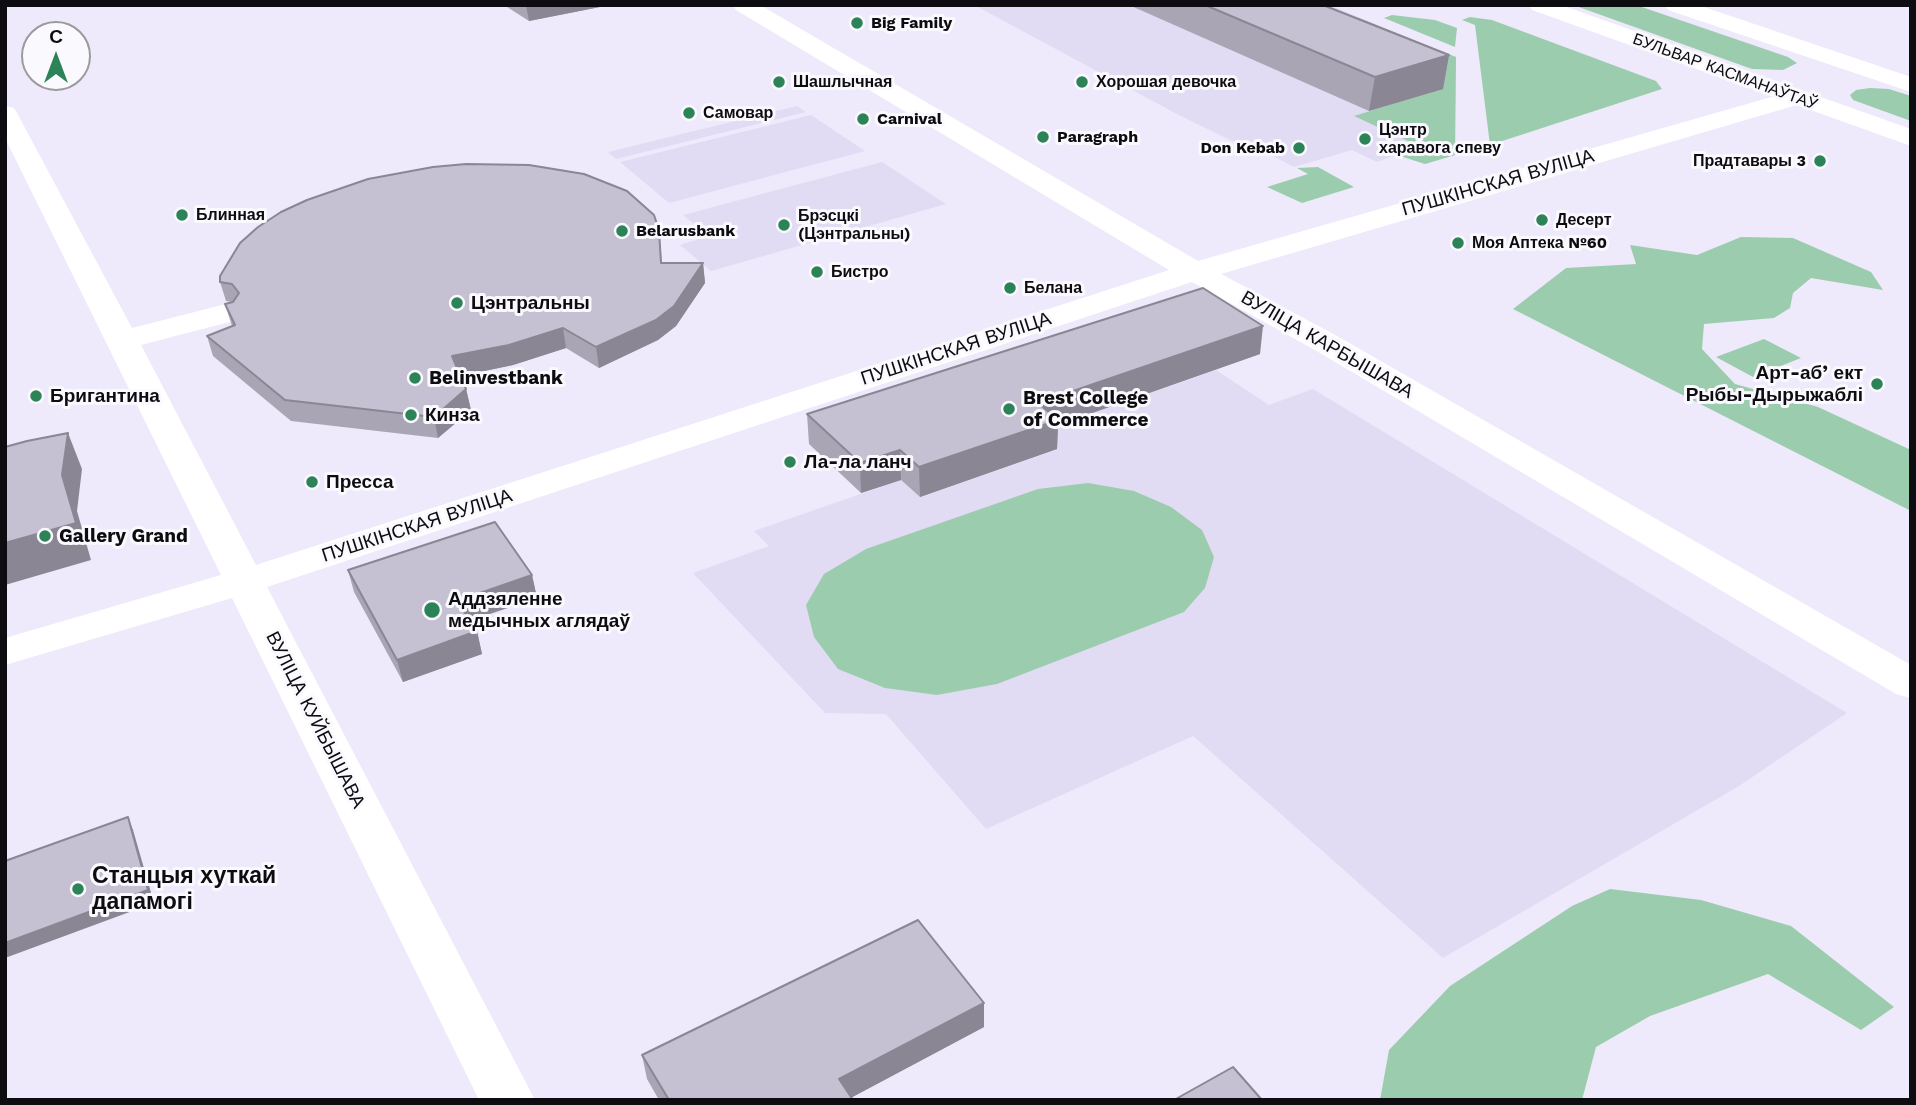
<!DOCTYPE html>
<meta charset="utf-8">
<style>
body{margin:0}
#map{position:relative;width:1916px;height:1105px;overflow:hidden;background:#eeeafb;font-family:"Work Sans",sans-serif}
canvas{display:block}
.frame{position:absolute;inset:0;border:7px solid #0d0c11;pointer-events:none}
.north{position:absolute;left:21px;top:21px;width:70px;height:70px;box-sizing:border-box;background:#faf9fd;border:2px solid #9b9a9f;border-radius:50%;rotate:0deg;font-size:19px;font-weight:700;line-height:28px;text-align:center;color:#0d0c11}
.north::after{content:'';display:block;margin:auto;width:24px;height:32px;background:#2c8357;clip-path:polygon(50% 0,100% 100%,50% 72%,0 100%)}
</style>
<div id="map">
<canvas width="1916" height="1105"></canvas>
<div class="frame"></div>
<div class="north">С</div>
</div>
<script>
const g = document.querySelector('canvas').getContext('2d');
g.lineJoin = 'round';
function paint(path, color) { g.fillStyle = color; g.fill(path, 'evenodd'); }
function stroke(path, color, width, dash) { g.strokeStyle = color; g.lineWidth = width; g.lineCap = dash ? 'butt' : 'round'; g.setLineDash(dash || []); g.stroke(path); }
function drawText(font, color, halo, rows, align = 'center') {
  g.font = font + ' "Work Sans",sans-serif'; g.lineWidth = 6; g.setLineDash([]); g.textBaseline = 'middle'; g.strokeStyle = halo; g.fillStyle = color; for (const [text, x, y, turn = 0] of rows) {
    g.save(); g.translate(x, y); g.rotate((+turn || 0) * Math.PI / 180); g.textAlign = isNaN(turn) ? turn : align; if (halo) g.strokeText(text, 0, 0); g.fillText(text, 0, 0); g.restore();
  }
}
const built = new Path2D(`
 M974 5H1329L1456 57 1455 155 1425 164 1397 155 1377 162 1352 150 1294 167 1246 142 1238 144 1177 114Z
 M797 106 806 112 616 159 608 152Z
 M811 115 865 151 669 203 620 162Z
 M882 162 946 204 711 271 680 245 709 236 683 215Z
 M1216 370 1269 405 1313 389 1847 713 1739 786 1443 958 1193 736 986 829 886 714 825 713 693 573 769 546 754 531 901 480 920 497 1056 450 1036 432Z`);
const green = new Path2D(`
 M1573 5H1636L1788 57 1797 63 1783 70 1752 69Z
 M1318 15 1359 18 1456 57 1455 155 1425 164 1397 155 1421 147 1354 116 1441 89Z
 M1392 15 1435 20 1457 28 1455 47 1384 18Z
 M1470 17 1492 20 1656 81 1662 89 1490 145 1475 25 1462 20Z
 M1870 88 1889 89 1911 96V121L1853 100 1850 95 1856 90Z
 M1318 167 1354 187 1302 203 1267 187 1308 174 1297 168Z
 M1741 237 1793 238 1871 272 1883 290 1811 278 1793 293 1790 308 1774 318 1704 324 1702 349 1735 384 1818 407 1911 450V511L1513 309 1566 268 1636 264 1630 245 1697 255Z
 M1764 339 1801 358 1753 377 1716 357Z
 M1088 483 1134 491 1171 507 1202 530 1214 557 1205 588 1184 612 997 684 937 695 885 688 838 669 814 637 806 605 824 574 866 549 1038 489Z
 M1610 889 1701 900 1791 926 1894 1007 1861 1030 1768 974 1650 1016 1596 1047 1582 1100H1380L1389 1050 1450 986 1572 906Z`);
const minor = new Path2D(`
 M733 5H760L1198 261 1789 92 1798 90 1807 92 1810 97 1807 102 1221 274 1337 336 1911 665V698L1896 694 1315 350 1192 282 267 587 535 1100H479L232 598 5 665V638L221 575 5 138V106L14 108 17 113 132 328 226 304 237 306 242 313 237 320 141 345 256 565 1169 270 736 10Z`);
const major = new Path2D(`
 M1529 5H1561L1911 129V146L1532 10Z
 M1665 5H1698L1911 77V92L1668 10Z`);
const wall = new Path2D(`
 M504 5H610L529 21Z
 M1129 5H1323L1449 55 1443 89 1369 111Z
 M659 230 662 263H703L705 283 676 326 658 340 599 368 566 348 513 365 460 376 466 389 471 410 438 438 291 421 213 356 207 336 232 326 225 304 231 302 226 301 220 282Z
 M1260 354 1058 425 1057 449 920 497 901 480 861 493 809 444 807 414Z
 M348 570 532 575 537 598 470 621 477 631 482 654 403 682 354 592Z
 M984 1003V1027L852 1097 853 1100H659L647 1079 642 1055Z`);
const shadedWall = new Path2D(`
 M526 5H610L529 21Z
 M1449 55 1443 89 1369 111 1375 77Z
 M703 263 705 283 676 326 658 340 599 368 596 347Z
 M1263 326 1260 354 1058 425 1057 449 920 497 919 467 1038 403Z
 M563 328 566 348 513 365 456 377 452 356Z
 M466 389 471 410 438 438 434 417Z
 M68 433 82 469 77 511 91 560 5 585V543L62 475Z
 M900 450 901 480 861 493 860 463Z
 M532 575 537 598 462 623 457 601Z
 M477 631 482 654 403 682 397 660Z
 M128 817 133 830 154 903 5 958V943Z
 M984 1003V1027L847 1100 839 1079Z`);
const building = new Path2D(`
 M1205 5H1323L1449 55 1375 77Z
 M466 164 529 165 584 174 627 191 654 215 659 230 661 263H703L674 306 656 320 596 347 563 328 509 345 452 356 466 389 434 417 285 400 207 336 235 325 225 304 233 302 239 293 232 284 220 282V276L240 243 258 227 281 212 307 200 368 179 433 167Z
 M1203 288 1263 326 1038 403 1058 420 919 467 900 450 860 463 807 414Z
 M68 433 62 475 76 523 5 543V447L27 441Z
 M495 522 532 575 457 601 477 631 397 660 348 570Z
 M128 817 148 890 5 943V861Z
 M918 920 984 1003 839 1079 853 1100H669L642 1055Z
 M1233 1067 1262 1100H1174Z`);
const markers = [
 [857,23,7,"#2c8357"],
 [779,82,7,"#2c8357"],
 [1082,82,7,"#2c8357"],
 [689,113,7,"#2c8357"],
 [863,119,7,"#2c8357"],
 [1043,137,7,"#2c8357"],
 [1365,139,7,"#2c8357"],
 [1299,148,7,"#2c8357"],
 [1820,161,7,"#2c8357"],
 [182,215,7,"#2c8357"],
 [1542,220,7,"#2c8357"],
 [784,225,7,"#2c8357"],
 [622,231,7,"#2c8357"],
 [1458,243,7,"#2c8357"],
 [817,272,7,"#2c8357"],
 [1010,288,7,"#2c8357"],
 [457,303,7,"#2c8357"],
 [415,378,7,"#2c8357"],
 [1877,384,7,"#2c8357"],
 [36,396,7,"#2c8357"],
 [1009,409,7,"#2c8357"],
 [411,415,7,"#2c8357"],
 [790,462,7,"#2c8357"],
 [312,482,7,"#2c8357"],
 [45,536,7,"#2c8357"],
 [432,610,9,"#2c8357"],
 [78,889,7,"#2c8357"]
];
const farPoinames = [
 ["Big Family",871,23],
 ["Шашлычная",793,82],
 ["Хорошая девочка",1096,82],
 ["Самовар",703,113],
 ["Carnival",877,119],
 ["Цэнтр",1379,130],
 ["харавога спеву",1379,148],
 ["Paragraph",1057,137],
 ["Don Kebab",1285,148,"right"],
 ["Прадтавары 3",1806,161,"right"],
 ["Блинная",196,215],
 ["Брэсцкі",798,216],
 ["(Цэнтральны)",798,234],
 ["Десерт",1556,220],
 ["Belarusbank",636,231],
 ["Моя Аптека №60",1472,243],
 ["Бистро",831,272],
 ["Белана",1024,288]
];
const farStreetnames = [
 ["БУЛЬВАР КАСМАНАЎТАЎ",1725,72,20]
];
const streetNames = [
 ["ПУШКІНСКАЯ ВУЛІЦА",1498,183,-16],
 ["ВУЛІЦА КАРБЫШАВА",1327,345,30],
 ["ПУШКІНСКАЯ ВУЛІЦА",956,349,-18],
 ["ПУШКІНСКАЯ ВУЛІЦА",417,526,-18],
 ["ВУЛІЦА КУЙБЫШАВА",315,720,63]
];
const poiNames = [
 ["Цэнтральны",471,303],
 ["Арт-абʼект",1863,373,"right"],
 ["Рыбы-Дырыжаблі",1863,395,"right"],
 ["Belinvestbank",429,378],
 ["Бригантина",50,396],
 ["Brest College",1023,398],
 ["of Commerce",1023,420],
 ["Кинза",425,415],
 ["Ла-ла ланч",804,462],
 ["Пресса",326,482],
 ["Gallery Grand",59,536],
 ["Аддзяленне",448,599],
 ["медычных аглядаў",448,621]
];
const nearPoinames = [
 ["Станцыя хуткай",92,876],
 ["дапамогі",92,902]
];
paint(built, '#e2dbf4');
paint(green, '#9cccae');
paint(minor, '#fff');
paint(major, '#fff');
paint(wall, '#a9a5b5');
paint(shadedWall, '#8a8693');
paint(building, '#c5c0d2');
stroke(building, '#8a8693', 2);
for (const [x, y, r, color] of markers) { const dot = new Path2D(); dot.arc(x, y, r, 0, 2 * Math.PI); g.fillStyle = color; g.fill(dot); stroke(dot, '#faf9fd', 2.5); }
drawText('bold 16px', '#0d0c11', '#faf9fd', farPoinames, 'left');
drawText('16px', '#0d0c11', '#faf9fd', farStreetnames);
drawText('19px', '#0d0c11', '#faf9fd', streetNames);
drawText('bold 19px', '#0d0c11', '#faf9fd', poiNames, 'left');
drawText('bold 23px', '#0d0c11', '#faf9fd', nearPoinames, 'left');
</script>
